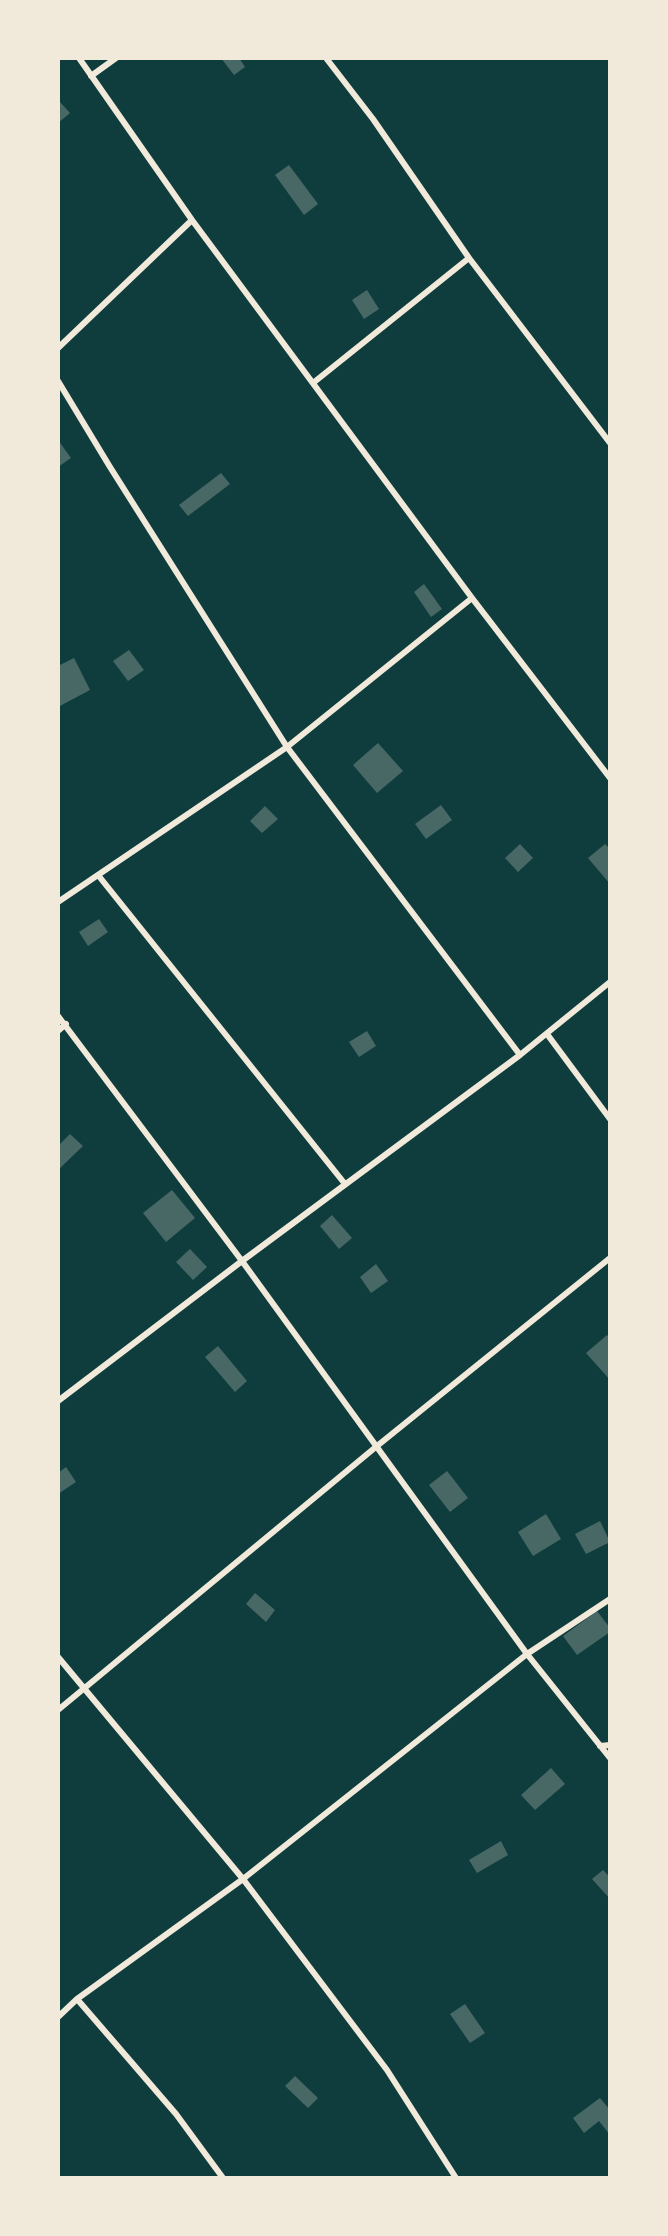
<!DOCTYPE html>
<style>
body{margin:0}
#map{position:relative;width:668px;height:2236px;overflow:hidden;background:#0f3d3e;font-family:Mulish,sans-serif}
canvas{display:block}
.frame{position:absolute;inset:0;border:60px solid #f1e9da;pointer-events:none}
</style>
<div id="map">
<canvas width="668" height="2236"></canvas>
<div class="frame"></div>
</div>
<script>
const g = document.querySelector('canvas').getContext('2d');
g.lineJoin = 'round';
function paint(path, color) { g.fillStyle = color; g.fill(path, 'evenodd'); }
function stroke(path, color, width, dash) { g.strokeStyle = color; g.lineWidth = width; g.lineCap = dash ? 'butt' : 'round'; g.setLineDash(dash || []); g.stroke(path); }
const building = new Path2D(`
 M221 58H239L245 67 234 75Z
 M60 102 70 113 58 123V103Z
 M289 165 318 204 304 215 275 175Z
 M367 290 379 309 364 319 352 300Z
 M58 440 71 458 58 467Z
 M221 473 230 484 188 516 179 505Z
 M424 584 442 609 431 617 414 592Z
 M129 650 144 670 128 681 113 661Z
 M74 658 90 690 58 707V666Z
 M378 743 403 771 377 793 353 765Z
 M441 805 452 820 426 839 415 824Z
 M265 806 278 819 262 833 250 821Z
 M520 844 533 858 518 872 505 858Z
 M605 844 610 849V884L588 858Z
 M99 919 108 932 88 946 79 932Z
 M367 1031 376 1046 359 1057 349 1042Z
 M70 1134 83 1146 58 1170V1146Z
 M172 1190 195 1218 166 1242 143 1213Z
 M332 1215 352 1238 339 1249 320 1226Z
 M190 1249 207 1267 193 1280 176 1262Z
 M376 1264 388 1281 371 1293 360 1277Z
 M607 1335 610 1338V1380L586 1353Z
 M218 1346 247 1381 235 1392 205 1357Z
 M66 1467 76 1482 58 1494V1473Z
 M447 1471 468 1498 450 1512 429 1485Z
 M546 1514 561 1539 533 1556 518 1532Z
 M600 1521 610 1542 586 1554 575 1534Z
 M255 1593 275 1610 266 1622 246 1604Z
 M597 1611 610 1628V1632L577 1655 563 1636Z
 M551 1768 565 1784 535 1810 521 1795Z
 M501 1841 508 1855 477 1873 469 1860Z
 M603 1870 610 1877V1899L592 1879Z
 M465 2004 485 2033 470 2043 450 2014Z
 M295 2076 318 2098 308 2108 285 2086Z
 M600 2098 610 2110V2135L599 2121 584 2133 573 2118Z`);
const minor = new Path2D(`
 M79 58 192 220 472 598 610 778
 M326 58 373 119 469 258 610 443
 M91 76 116 58
 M58 348 192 220
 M58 381 110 467 287 747 520 1055
 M313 383 469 258
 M98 875 345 1184
 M58 902 287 747 472 598
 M58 1016 242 1261 527 1654 610 1758
 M58 1031 66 1024
 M547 1034 610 1119
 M58 1401 242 1261 520 1055 610 982
 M58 1657 243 1879 387 2070 456 2178
 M58 1710 377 1446 610 1258
 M600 1746 610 1745
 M77 1999 176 2114 223 2178
 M58 2017 77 1999 243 1879 527 1654 610 1599`);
paint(building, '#486865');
stroke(minor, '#f1e9da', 6);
</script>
